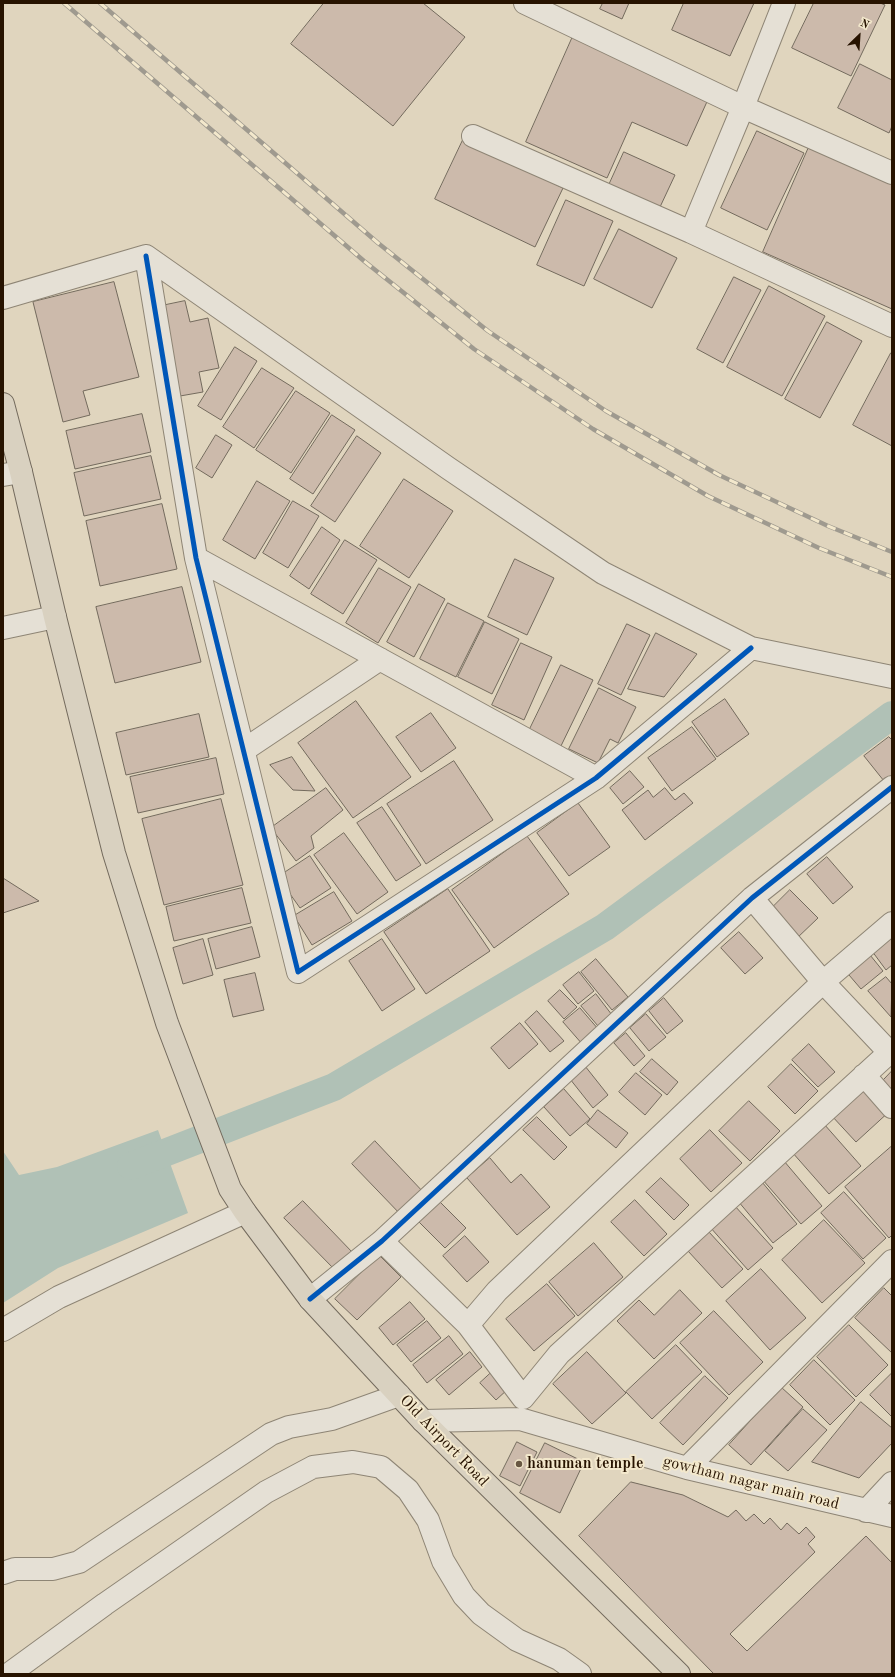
<!DOCTYPE html>
<style>
body{margin:0}
#map{position:relative;width:895px;height:1677px;overflow:hidden;background:#e0d5be;font-family:"Old Standard TT",serif}
canvas{display:block}
.frame{position:absolute;inset:0;border:4px solid #271300;pointer-events:none}
.north{position:absolute;left:839px;top:16px;width:40px;height:40px;-webkit-text-stroke:3px #f3e8cc;paint-order:stroke;rotate:25deg;font-size:11px;font-weight:700;line-height:16px;text-align:center;color:#271300}
.north::after{content:'';display:block;margin:auto;width:14px;height:18px;background:#271300;clip-path:polygon(50% 0,100% 100%,50% 72%,0 100%)}
</style>
<div id="map">
<canvas width="895" height="1677"></canvas>
<div class="frame"></div>
<div class="north">N</div>
</div>
<script>
const g = document.querySelector('canvas').getContext('2d');
g.lineJoin = 'round';
function paint(path, color) { g.fillStyle = color; g.fill(path, 'evenodd'); }
function stroke(path, color, width, dash) { g.strokeStyle = color; g.lineWidth = width; g.lineCap = dash ? 'butt' : 'round'; g.setLineDash(dash || []); g.stroke(path); }
function drawText(font, color, halo, rows, align = 'center') {
  g.font = font + ' "Old Standard TT",serif'; g.lineWidth = 4; g.setLineDash([]); g.textBaseline = 'middle'; g.strokeStyle = halo; g.fillStyle = color; for (const [text, x, y, turn = 0] of rows) {
    g.save(); g.translate(x, y); g.rotate((+turn || 0) * Math.PI / 180); g.textAlign = isNaN(turn) ? turn : align; if (halo) g.strokeText(text, 0, 0); g.fillText(text, 0, 0); g.restore();
  }
}
const water = new Path2D(`
 M158 1130 188 1213 58 1268 3 1303V1151L19 1175 57 1167Z`);
const canal = new Path2D(`
 M131 1166 334 1087 605 927 892 715`);
const building = new Path2D(`
 M324 3H423L465 37 393 126 291 44Z
 M603 3H629L622 19 600 9Z
 M684 3H754L730 56 672 30Z
 M814 3H880L885 5 851 76 792 48Z
 M574 34 710 95 687 146 632 122 607 178 526 142Z
 M860 64 892 80V126L889 133 838 108Z
 M757 131 804 153 767 230 721 208Z
 M463 140 563 188 535 247 435 199Z
 M809 147 892 183V309L763 252Z
 M624 152 675 175 660 207 609 185Z
 M566 200 613 221 584 286 537 265Z
 M619 229 677 258 652 308 594 279Z
 M734 277 761 290 723 363 697 349Z
 M114 282 139 377 83 391 90 415 63 422 33 302Z
 M769 286 825 316 782 396 727 367Z
 M185 301 190 322 208 318 219 368 199 372 203 392 180 396 161 306Z
 M827 322 862 341 820 418 785 399Z
 M235 347 257 361 221 420 198 406Z
 M891 353H892V446L853 425Z
 M262 368 294 388 254 448 223 427Z
 M296 391 330 413 291 473 256 450Z
 M142 414 151 452 75 469 66 431Z
 M332 415 355 430 313 494 290 479Z
 M216 435 232 445 212 478 196 468Z
 M357 436 381 453 335 522 311 506Z
 M151 456 161 499 84 516 74 473Z
 M404 479 453 511 409 578 360 546Z
 M257 481 290 501 255 559 223 540Z
 M293 501 319 516 288 568 263 553Z
 M162 504 177 569 100 586 86 521Z
 M322 527 340 540 309 589 290 576Z
 M345 540 377 560 343 614 311 594Z
 M515 559 554 578 527 635 488 617Z
 M379 568 411 587 378 643 346 623Z
 M419 584 445 599 414 657 387 642Z
 M182 587 201 662 115 683 96 607Z
 M448 603 484 621 456 677 420 659Z
 M485 622 519 639 492 694 458 677Z
 M627 624 650 635 621 695 598 684Z
 M656 633 697 654 664 697 628 689Z
 M521 643 552 657 524 720 492 705Z
 M561 665 593 680 559 750 527 735Z
 M599 688 636 707 618 743 610 739 598 763 569 749Z
 M725 699 749 734 717 757 692 722Z
 M356 701 411 777 353 818 298 743Z
 M431 713 456 748 421 772 396 737Z
 M199 714 209 757 126 775 116 733Z
 M692 727 716 759 672 791 648 758Z
 M889 737 892 740V783L888 786 864 756Z
 M292 757 315 791 293 790 270 765Z
 M216 758 224 794 138 813 130 777Z
 M454 761 493 820 426 864 387 804Z
 M630 771 644 787 623 804 610 788Z
 M326 788 343 810 311 836 314 848 296 861 271 828Z
 M665 788 675 800 684 793 693 803 645 840 622 810 648 790 653 797Z
 M221 799 243 885 164 905 142 819Z
 M578 803 610 847 569 876 537 833Z
 M382 807 421 865 396 881 357 823Z
 M344 833 388 892 357 914 314 855Z
 M527 836 569 894 494 948 452 890Z
 M310 856 331 888 300 908 278 877Z
 M827 857 853 887 833 904 807 874Z
 M3 878 39 901 3 913Z
 M242 888 251 923 174 941 166 907Z
 M448 889 490 951 426 994 384 932Z
 M790 890 818 918 796 939 769 911Z
 M334 892 352 921 312 945 294 916Z
 M252 927 260 957 216 969 208 939Z
 M892 929V965L886 970 869 947Z
 M739 932 763 958 745 974 721 948Z
 M203 939 213 975 183 984 173 948Z
 M382 939 415 989 382 1011 349 961Z
 M866 950 883 971 861 989 843 968Z
 M596 959 628 997 612 1010 581 972Z
 M579 972 594 991 578 1004 563 985Z
 M255 973 264 1010 233 1017 224 980Z
 M886 977 892 984 891 1017 868 991Z
 M560 990 577 1007 564 1019 548 1001Z
 M596 994 612 1015 598 1026 581 1006Z
 M664 998 683 1021 667 1034 649 1011Z
 M580 1008 599 1030 583 1045 563 1022Z
 M537 1011 564 1041 550 1052 525 1022Z
 M646 1014 666 1037 649 1051 630 1028Z
 M520 1023 538 1044 509 1069 491 1048Z
 M626 1033 645 1056 634 1066 614 1043Z
 M809 1044 835 1072 818 1087 792 1060Z
 M652 1059 678 1082 667 1095 640 1072Z
 M791 1064 818 1091 795 1114 768 1087Z
 M585 1066 608 1095 593 1108 570 1079Z
 M892 1071V1102L877 1087Z
 M636 1073 662 1095 645 1115 619 1092Z
 M866 1083 891 1110 856 1142 831 1115Z
 M564 1089 590 1119 570 1136 544 1107Z
 M749 1101 780 1131 750 1161 719 1131Z
 M598 1110 628 1133 616 1148 587 1124Z
 M537 1117 567 1147 554 1160 523 1130Z
 M824 1124 861 1166 829 1194 792 1152Z
 M710 1130 742 1163 711 1192 680 1159Z
 M375 1141 426 1195 403 1217 352 1164Z
 M892 1146V1235L889 1238 845 1187Z
 M490 1158 511 1183 521 1174 550 1207 517 1235 467 1178Z
 M784 1161 822 1206 801 1224 762 1179Z
 M661 1178 689 1205 674 1220 646 1192Z
 M762 1182 797 1224 773 1243 738 1201Z
 M844 1192 886 1238 863 1259 821 1213Z
 M437 1199 466 1228 445 1248 417 1220Z
 M635 1200 667 1234 644 1256 611 1222Z
 M303 1201 353 1253 335 1270 284 1218Z
 M734 1205 773 1248 748 1270 710 1227Z
 M824 1220 865 1263 822 1303 782 1260Z
 M709 1232 743 1269 722 1288 688 1251Z
 M465 1236 489 1262 467 1282 443 1256Z
 M594 1243 623 1277 578 1316 549 1282Z
 M379 1255 401 1277 357 1320 335 1299Z
 M761 1269 806 1318 770 1350 726 1301Z
 M547 1284 575 1316 534 1351 506 1319Z
 M884 1288 892 1296V1353L855 1318Z
 M680 1290 702 1313 654 1359 617 1321 639 1300 654 1315Z
 M410 1302 425 1319 393 1345 379 1328Z
 M714 1311 763 1362 729 1395 680 1343Z
 M427 1321 441 1338 411 1362 397 1345Z
 M849 1325 888 1365 856 1397 817 1357Z
 M449 1336 463 1354 427 1383 413 1365Z
 M676 1345 702 1372 652 1419 626 1392Z
 M470 1352 482 1367 449 1395 436 1380Z
 M587 1352 626 1393 592 1424 553 1384Z
 M814 1360 855 1400 830 1425 790 1385Z
 M492 1372 508 1389 496 1400 480 1383Z
 M892 1373V1417L870 1395Z
 M705 1376 728 1398 683 1445 660 1423Z
 M781 1387 803 1407 751 1465 729 1445Z
 M861 1402 892 1428V1443L859 1478 812 1462Z
 M803 1409 827 1430 788 1471 765 1451Z
 M517 1442 537 1452 520 1486 500 1476Z
 M545 1443 584 1462 560 1513 520 1493Z
 M631 1482 683 1495 728 1517 736 1510 746 1521 754 1514 764 1524 770 1518 781 1530 787 1523 799 1534 806 1527 815 1537 808 1544 815 1552 730 1634 747 1651 866 1536 892 1563V1674H714L579 1536Z`);
const minor = new Path2D(`
 M525 3 743 107 892 173
 M784 3 743 107 691 232 892 326
 M473 136 691 232
 M146 256 196 558 298 972 596 778 751 648
 M3 298 146 256 448 468 603 573 751 648 892 677
 M3 475 21 472
 M196 558 596 778
 M3 628 55 617
 M244 750 380 659
 M752 898 823 982 889 1052
 M864 1075 892 1107
 M382 1241 468 1325 497 1291 823 982 892 923
 M310 1299 382 1241 752 898 892 787
 M468 1325 523 1398 559 1354 892 1050
 M3 1330 59 1297 245 1212
 M423 1421 520 1419 687 1468 892 1516
 M687 1468 892 1261
 M866 1511 892 1483
 M3 1573 15 1569H53L79 1562 271 1434 289 1427 332 1419 399 1395
 M9 1674 105 1604 266 1492 313 1467 353 1462 381 1467 408 1490 428 1520 443 1561 464 1596 481 1614 517 1640 559 1659 580 1674`);
const major = new Path2D(`
 M3 404 21 472 55 617 114 853 167 1023 230 1189 245 1212 310 1299 423 1421 679 1674`);
const rail = new Path2D(`
 M64 3 364 261 474 349 593 429 708 496 819 548 892 577
 M100 3 378 243 488 331 606 411 719 475 828 526 892 552`);
const cycleway = new Path2D(`
 M146 256 196 558 298 972 596 778 751 648
 M310 1299 382 1241 752 898 892 787`);
const markers = [
 [519,1464,4,"#685742"]
];
const streetNames = [
 ["Old Airport Road",444,1441,46],
 ["gowtham nagar main road",751,1483,14]
];
const poiNames = [
 ["hanuman temple",527,1464]
];
paint(water, '#b0c1b6');
stroke(canal, '#b0c1b6', 28);
paint(building, '#ccbaab');
stroke(building, '#736a5d', 1);
stroke(minor, '#8e8575', 24);
stroke(major, '#736a5d', 24);
stroke(minor, '#e5e0d5', 22);
stroke(major, '#d9d1c0', 22);
stroke(rail, '#9f9a8f', 4.5);
stroke(rail, '#f3e8cc', 3, [9]);
stroke(cycleway, '#0057b8', 5);
for (const [x, y, r, color] of markers) { const dot = new Path2D(); dot.arc(x, y, r, 0, 2 * Math.PI); g.fillStyle = color; g.fill(dot); stroke(dot, '#f3e8cc', 1.5); }
drawText('16px', '#271300', '#f3e8cc', streetNames);
drawText('bold 16px', '#271300', '#f3e8cc', poiNames, 'left');
</script>
